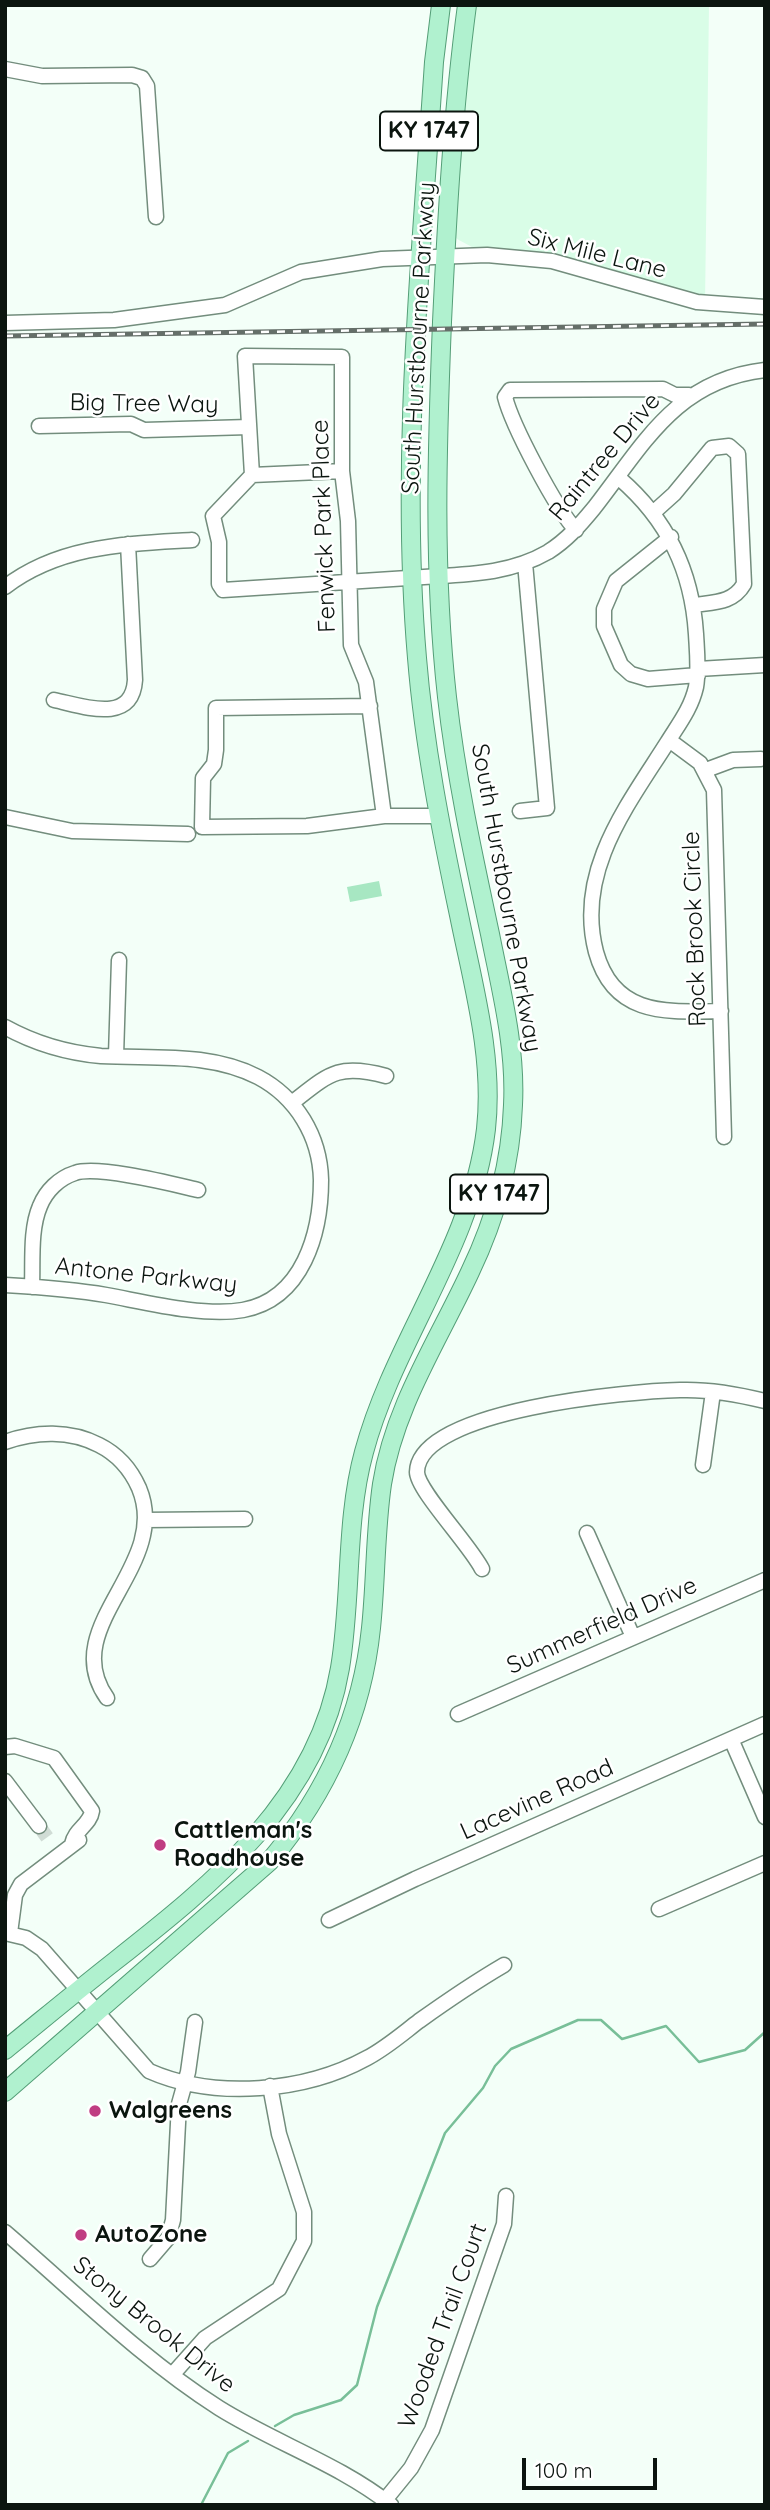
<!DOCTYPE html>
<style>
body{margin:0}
#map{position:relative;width:770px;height:2510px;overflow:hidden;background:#f3fff8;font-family:Quicksand,sans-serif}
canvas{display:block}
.frame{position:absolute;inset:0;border:7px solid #0b150f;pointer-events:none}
.scale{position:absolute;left:522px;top:2458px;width:135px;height:32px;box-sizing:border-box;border:4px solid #0b150f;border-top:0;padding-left:9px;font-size:21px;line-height:24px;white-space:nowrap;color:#0b150f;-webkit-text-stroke:5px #fff;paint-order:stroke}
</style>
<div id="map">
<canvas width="770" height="2510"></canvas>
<div class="frame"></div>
<div class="scale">100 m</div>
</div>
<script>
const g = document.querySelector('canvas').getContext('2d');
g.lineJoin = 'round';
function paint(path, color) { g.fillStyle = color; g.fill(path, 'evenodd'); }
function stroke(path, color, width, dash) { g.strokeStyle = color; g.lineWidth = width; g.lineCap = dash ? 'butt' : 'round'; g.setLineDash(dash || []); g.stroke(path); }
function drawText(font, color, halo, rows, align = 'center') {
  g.font = font + ' Quicksand,sans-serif'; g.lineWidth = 5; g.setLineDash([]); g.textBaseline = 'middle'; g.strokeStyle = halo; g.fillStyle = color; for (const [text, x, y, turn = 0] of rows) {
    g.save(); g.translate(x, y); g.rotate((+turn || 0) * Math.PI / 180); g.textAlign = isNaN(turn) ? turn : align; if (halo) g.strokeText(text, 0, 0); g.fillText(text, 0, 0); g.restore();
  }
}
const built = new Path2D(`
 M467 5H709L705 303 583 269 487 255 457 239 454 234Z`);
const green = new Path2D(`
 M379 881 382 896 350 902 347 887Z`);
const stream = new Path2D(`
 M275 2426 294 2415 341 2400 357 2385 377 2307 445 2133 483 2088 495 2066 511 2049 578 2020H601L622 2039 666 2026 699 2062 745 2050 765 2032
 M201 2505 228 2453 248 2441`);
const minorTunnel = new Path2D(`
 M39 1826 49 1840`);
const minor = new Path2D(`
 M5 69 42 76 132 75 142 78 147 86 156 217
 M5 323 114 320 225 305 301 272 382 259 487 255 552 261 697 302 765 307
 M39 426 131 424 144 430 249 427
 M342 471 252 475 245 356 342 357V471L348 521 351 645 366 682 384 816
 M252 475 213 516 219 542V584L223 590C285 586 347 582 408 578 456 574 505 577 548 552 567 540 580 525 594 508 644 444 676 380 765 370
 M619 478C668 520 692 571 696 634 697 652 699 670 696 687 691 709 678 725 667 743 627 806 575 872 596 952 614 1017 667 1012 721 1011
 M654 512 674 494 712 448 729 446 738 454 744 584C733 603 715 602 694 605
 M576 530C556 509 512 425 505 397L510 390 663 389 675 395H689
 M671 537 616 581 604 609V626L621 665 631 674 648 679 698 675
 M5 587C60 545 126 544 192 540
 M698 669 765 665
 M54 700C83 706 132 725 135 680L128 544
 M370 706 216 708V750L214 764 203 778 202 827 307 826 384 816H438
 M669 740 700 763 714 790 724 1137
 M706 770 733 760 761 759
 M520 811 547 808 525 563
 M5 817 72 831 188 834
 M5 1027C34 1043 68 1053 101 1056 154 1059 209 1052 258 1077 296 1097 320 1136 321 1180 321 1233 303 1299 243 1310 203 1317 145 1302 106 1295 72 1289 39 1287 5 1285
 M116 1056 119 960
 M293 1102C329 1074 338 1063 386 1076
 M32 1287C33 1261 30 1229 40 1206 46 1191 59 1178 75 1173 98 1165 172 1184 198 1190
 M5 1442C36 1431 70 1430 99 1445 117 1454 131 1470 139 1488 172 1567 56 1626 107 1698
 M703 1465 713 1392
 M145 1520 245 1519
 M587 1533 633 1637
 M482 1569C470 1545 417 1490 417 1472 418 1409 633 1391 680 1390 708 1389 737 1394 765 1401
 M458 1714 765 1580
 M731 1739 765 1817
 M5 1747 15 1746 54 1758 92 1811C90 1825 75 1829 72 1844
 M5 1781 39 1826
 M659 1909 765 1863
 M329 1920 415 1879 765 1724
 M5 1933 26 1938 42 1949 149 2071C215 2100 305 2092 367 2058 386 2048 402 2034 419 2021 447 2001 475 1982 504 1965
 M10 1933 15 1895 21 1884 79 1840
 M5 2232C75 2292 142 2359 219 2408 275 2443 339 2464 391 2505
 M150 2259 168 2238 173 2220 179 2104 188 2072 195 2022
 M172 2375 205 2338 279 2289 304 2241V2212L279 2134 270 2086
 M385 2500 411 2468 432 2430 504 2224 506 2196`);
const major = new Path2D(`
 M5 2050C42 2020 78 1990 115 1961 214 1883 318 1800 340 1668 352 1597 345 1521 364 1452 394 1340 472 1247 486 1129 494 1057 473 985 459 915 441 830 424 744 417 658 400 460 421 260 434 62L441 5
 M5 2092 269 1862C326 1794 362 1717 371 1628 376 1581 375 1532 382 1484 394 1407 438 1341 470 1272 495 1220 511 1163 513 1105 516 1047 501 990 490 934 473 855 456 777 447 697 433 571 437 448 442 322 447 216 453 110 467 5`);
const rail = new Path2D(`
 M5 336 765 324`);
const markers = [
 [160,1845,7,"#c03d82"],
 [95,2111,7,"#c03d82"],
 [81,2235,7,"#c03d82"]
];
const shields = [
 [429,131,98],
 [499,1194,98]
];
const shieldNames = [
 ["KY 1747",429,131],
 ["KY 1747",499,1194]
];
const streetNames = [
 ["Six Mile Lane",597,254,14],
 ["South Hurstbourne Parkway",419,338,-87],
 ["Big Tree Way",144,404,1],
 ["Raintree Drive",605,457,-50],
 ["Fenwick Park Place",324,526,-92],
 ["South Hurstbourne Parkway",506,898,80],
 ["Rock Brook Circle",695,929,-92],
 ["Antone Parkway",146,1276,6],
 ["Summerfield Drive",602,1626,-24],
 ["Lacevine Road",537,1800,-24],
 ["Stony Brook Drive",154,2325,39],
 ["Wooded Trail Court",443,2326,-70]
];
const poiNames = [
 ["Cattleman's",174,1831],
 ["Roadhouse",174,1859],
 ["Walgreens",109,2111],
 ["AutoZone",95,2235]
];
paint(built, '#d9fde7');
paint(green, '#a7e7c2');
stroke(stream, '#78bf98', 2.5);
stroke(minorTunnel, '#d0dcd5', 14, [14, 7]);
stroke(minor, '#738d7d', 17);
stroke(major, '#549e77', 20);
stroke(minor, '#fff', 14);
stroke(major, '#b0f1cf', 18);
stroke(rail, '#656f69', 5);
stroke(rail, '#fff', 2.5, [8]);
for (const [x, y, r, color] of markers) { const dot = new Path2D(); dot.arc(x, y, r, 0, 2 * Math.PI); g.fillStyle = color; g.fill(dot); stroke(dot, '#fff', 2.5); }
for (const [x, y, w] of shields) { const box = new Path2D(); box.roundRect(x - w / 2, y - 19.5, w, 39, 5); g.fillStyle = '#fff'; g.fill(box); stroke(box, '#0b150f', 2); }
drawText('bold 23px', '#0b150f', null, shieldNames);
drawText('24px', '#0b150f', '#fff', streetNames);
drawText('bold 24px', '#0b150f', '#fff', poiNames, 'left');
</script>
